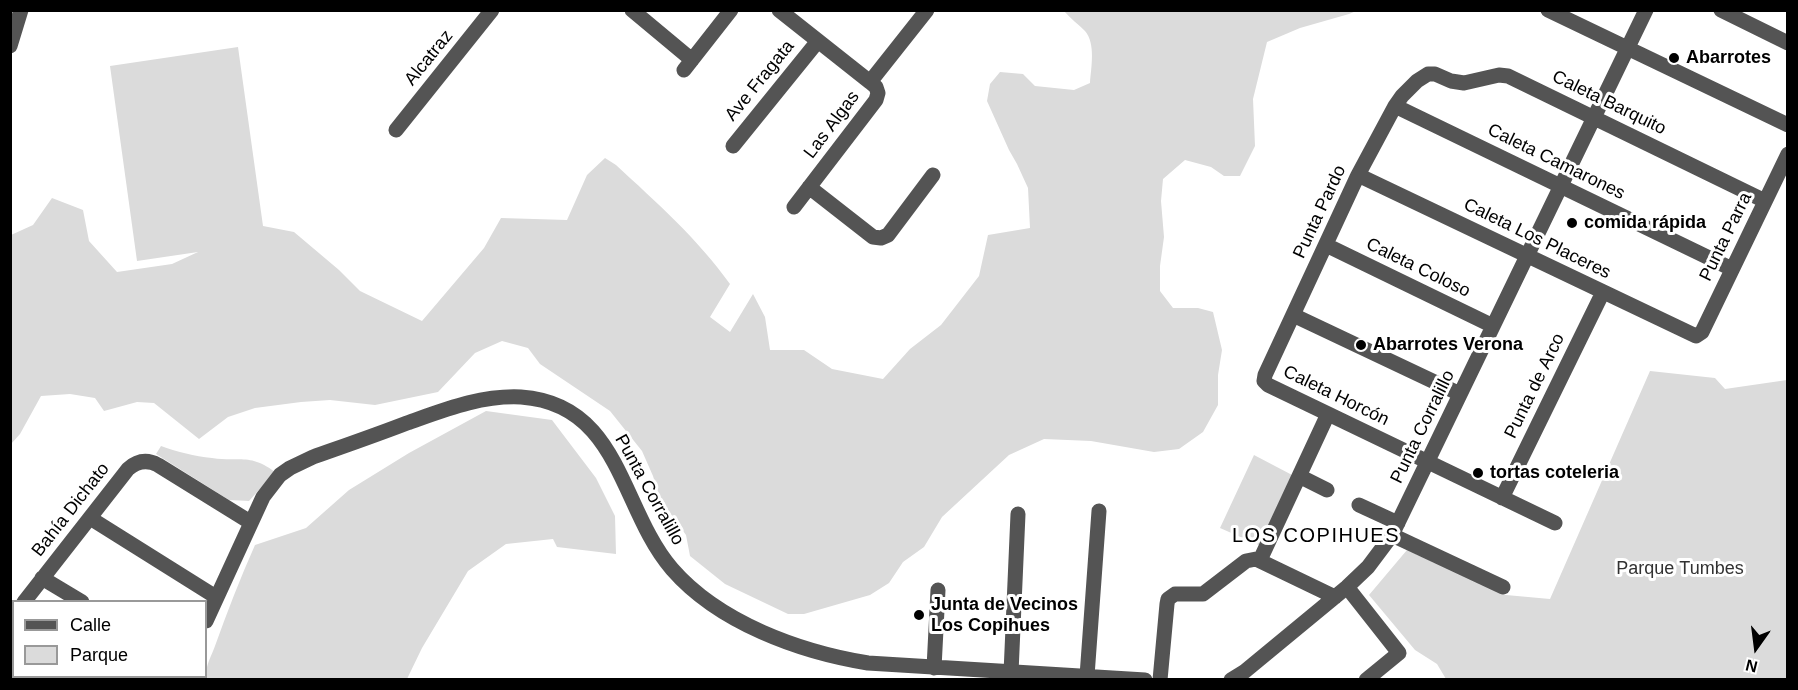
<!DOCTYPE html>
<meta charset="utf-8">
<style>
body{margin:0}
#map{position:relative;width:1798px;height:690px;overflow:hidden;background:#fff;font-family:Arial,sans-serif}
canvas{display:block}
.frame{position:absolute;inset:0;border:12px solid #000;pointer-events:none}
.legend{position:absolute;left:12px;top:600px;width:195px;height:78px;box-sizing:border-box;background:#fff;border:2px solid #999;margin:0;padding:8px 10px;list-style:none;font-size:18px;color:#000}
.legend li{display:flex;align-items:center;gap:12px;height:30px}
.legend b{width:30px;border:2px solid #999}
.north{position:absolute;left:1726px;top:618px;width:60px;height:60px;-webkit-text-stroke:4px #fff;paint-order:stroke;rotate:194deg;font-size:16px;font-weight:700;line-height:24px;text-align:center;color:#000}
.north::after{content:'';display:block;margin:auto;width:21px;height:27px;background:#000;clip-path:polygon(50% 0,100% 100%,50% 72%,0 100%)}
</style>
<div id="map">
<canvas width="1798" height="690"></canvas>
<div class="frame"></div>
<ul class="legend">
<li><b style="height:8px;background:#545454"></b>Calle</li>
<li><b style="height:16px;background:#dbdbdb"></b>Parque</li>
</ul>
<div class="north">N</div>
</div>
<script>
const g = document.querySelector('canvas').getContext('2d');
g.lineJoin = 'round';
function paint(path, color) { g.fillStyle = color; g.fill(path, 'evenodd'); }
function stroke(path, color, width, dash) { g.strokeStyle = color; g.lineWidth = width; g.lineCap = dash ? 'butt' : 'round'; g.setLineDash(dash || []); g.stroke(path); }
function drawText(font, color, halo, rows, align = 'center') {
  g.font = font + ' Arial,sans-serif'; g.lineWidth = 6; g.setLineDash([]); g.textBaseline = 'middle'; g.strokeStyle = halo; g.fillStyle = color; for (const [text, x, y, turn = 0] of rows) {
    g.save(); g.translate(x, y); g.rotate((+turn || 0) * Math.PI / 180); g.textAlign = isNaN(turn) ? turn : align; if (halo) g.strokeText(text, 0, 0); g.fillText(text, 0, 0); g.restore();
  }
}
const green = new Path2D(`
 M1064 11H1356L1349 14 1300 28 1267 42 1253 99 1255 146 1240 176H1224L1211 167 1185 160 1163 179 1161 201 1164 237 1160 266V291L1173 308H1198L1213 312 1222 350 1218 375V405L1203 432 1179 449 1154 452 1091 441 1044 439 1009 455 942 517 924 547 903 562 889 583 870 595 804 614H788L725 584 690 556 686 535 660 499 653 476 642 451 610 411 540 364 528 348 502 341 475 353 438 392 375 405 330 400 301 402 255 408 228 417 199 439 154 403 137 402 104 411 95 398 70 394 41 396 20 434 11 444V235L33 225 52 198 83 210 89 241 117 272 172 264 198 252 137 261 110 66 238 47 263 226 294 232 339 270 360 291 422 321 484 248 501 218 567 220 587 175 605 158 616 165C656 202 698 239 730 284L710 317 730 332 753 294 765 317 770 350H804L832 369 883 379 910 349 941 325 979 276 988 235 1030 228 1028 188 1017 164 1009 150 987 101 990 84 1000 72 1023 74 1035 86 1074 90 1090 83C1091 68 1096 44 1085 31 1078 24 1071 19 1064 11Z
 M1650 371 1715 378 1725 389 1787 380V679H1446L1437 664 1415 650 1369 595 1407 550 1506 595 1550 599Z
 M486 411 552 420 596 478 615 516 616 554 557 547 553 539 506 544 468 571 422 648 407 679H198L200 677 206 676C206 664 211 657 215 646 227 612 240 579 255 545L306 528 349 490 409 453Z
 M161 446C178 452 194 456 212 458 239 462 250 453 275 472L249 501 229 500 156 454Z
 M1254 455 1294 476 1261 546 1220 528Z`);
const minor = new Path2D(`
 M632 10 692 60
 M779 10 870 82 876 87 878 93 876 100 794 207
 M1548 10 1788 125
 M1721 10 1788 43
 M10 46 21 10
 M684 70 731 10
 M870 82 927 10
 M1395 106 1732 269
 M396 130 492 10
 M733 146 818 41
 M1358 175 1696 336 1702 332 1788 154
 M809 187 873 237 881 238 888 235 933 175
 M1326 245 1493 326
 M1293 315 1460 394
 M1299 476 1327 490
 M1502 498 1603 292
 M1359 505 1398 523
 M90 518 216 597
 M1555 523 1268 385 1264 381 1265 375 1358 175 1395 106 1402 96 1417 81 1428 74H1435L1451 81 1464 83 1499 75 1508 76 1765 201
 M1392 535 1503 587
 M1260 560 1328 414
 M42 578 82 602
 M1347 587 1399 653 1366 680
 M24 602 128 469C137 461 147 459 158 465L250 522
 M10 618 14 614
 M206 621 263 497 280 475 290 468 313 457C344 446 376 435 407 423 444 410 481 395 521 397 621 404 620 509 672 569 719 623 800 652 868 663L1145 680
 M10 650 14 652
 M934 668 938 590
 M54 676 59 680
 M1087 676 1099 511
 M180 680 181 676
 M1007 680 1011 673 1018 514
 M1160 680 1167 604 1168 599 1175 594H1203L1246 561 1256 559 1335 597
 M1231 680 1244 672 1347 587 1368 567 1392 535 1646 10`);
const markers = [
 [1674,58,6,"#000"],
 [1572,223,6,"#000"],
 [1361,345,6,"#000"],
 [1478,473,6,"#000"],
 [919,615,6,"#000"]
];
const streetNames = [
 ["Alcatraz",429,58,-51],
 ["Ave Fragata",760,81,-51],
 ["Caleta Barquito",1609,103,26],
 ["Las Algas",832,125,-53],
 ["Caleta Camarones",1556,162,26],
 ["Punta Pardo",1320,212,-65],
 ["Punta Parra",1726,237,-64],
 ["Caleta Los Placeres",1537,239,26],
 ["Caleta Coloso",1418,268,26],
 ["Punta de Arco",1535,386,-64],
 ["Caleta Horcón",1336,396,26],
 ["Punta Corralillo",1423,427,-64],
 ["Punta Corralillo",649,490,61],
 ["Bahía Dichato",71,510,-52]
];
const poiNames = [
 ["Abarrotes",1686,58],
 ["comida rápida",1584,223],
 ["Abarrotes Verona",1373,345],
 ["tortas coteleria",1490,473],
 ["Junta de Vecinos",931,605],
 ["Los Copihues",931,626]
];
const parkNames = [
 ["Parque Tumbes",1680,569]
];
const neighbourhoodNames = [
 ["LOS COPIHUES",1316,536]
];
paint(green, '#dbdbdb');
stroke(minor, '#545454', 15);
for (const [x, y, r, color] of markers) { const dot = new Path2D(); dot.arc(x, y, r, 0, 2 * Math.PI); g.fillStyle = color; g.fill(dot); stroke(dot, '#fff', 2); }
drawText('18px', '#000', '#fff', streetNames);
drawText('bold 18px', '#000', '#fff', poiNames, 'left');
drawText('18px', '#323232', '#fff', parkNames);
g.letterSpacing = '1.5px';
drawText('20px', '#000', '#fff', neighbourhoodNames);
g.letterSpacing = '0px';
</script>
